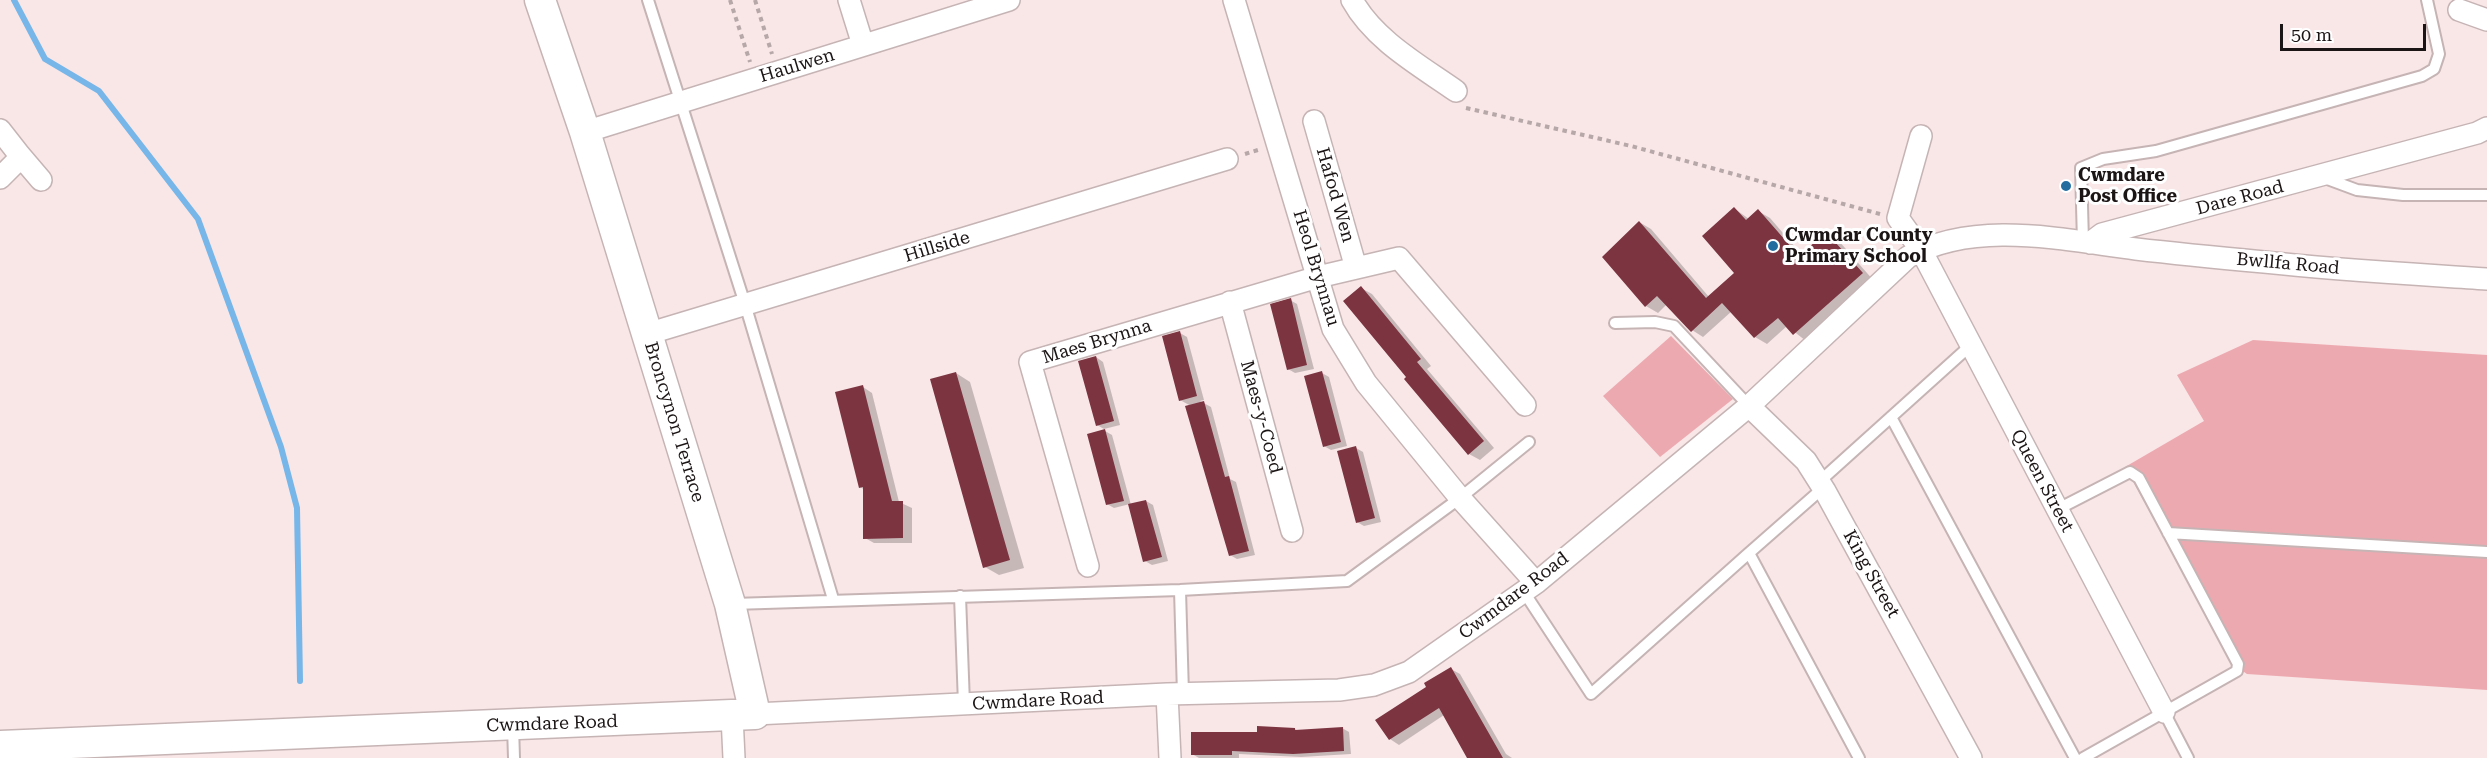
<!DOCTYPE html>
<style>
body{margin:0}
#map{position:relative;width:2487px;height:758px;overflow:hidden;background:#f9e6e7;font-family:"Roboto Serif",serif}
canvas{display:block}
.scale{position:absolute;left:2280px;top:24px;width:146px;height:27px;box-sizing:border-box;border:3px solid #1c1516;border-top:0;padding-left:8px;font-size:18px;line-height:21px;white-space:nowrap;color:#1c1516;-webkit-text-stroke:4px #fff;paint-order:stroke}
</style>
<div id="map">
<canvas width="2487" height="758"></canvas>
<div class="scale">50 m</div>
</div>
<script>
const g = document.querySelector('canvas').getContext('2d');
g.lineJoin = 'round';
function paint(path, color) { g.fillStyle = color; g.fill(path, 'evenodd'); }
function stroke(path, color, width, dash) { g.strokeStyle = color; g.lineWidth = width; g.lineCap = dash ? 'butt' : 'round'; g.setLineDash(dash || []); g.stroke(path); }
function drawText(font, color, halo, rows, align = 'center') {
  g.font = font + ' "Roboto Serif",serif'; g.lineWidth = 6; g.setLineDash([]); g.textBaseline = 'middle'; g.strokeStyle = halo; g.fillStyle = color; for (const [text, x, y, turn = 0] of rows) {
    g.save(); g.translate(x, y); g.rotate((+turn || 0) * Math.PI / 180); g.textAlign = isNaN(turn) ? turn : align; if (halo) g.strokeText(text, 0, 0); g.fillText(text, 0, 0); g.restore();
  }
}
const green = new Path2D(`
 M1671 336 1733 399 1660 457 1603 396Z
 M2253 340 2487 355V690L2247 674 2234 665 2125 467 2204 421 2177 375Z`);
const shadow = new Path2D(`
 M1735 209 1749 219 1758 211 1770 218 1802 255 1827 234 1838 240 1874 281 1806 341 1787 326 1767 344 1755 337 1732 311 1703 337 1692 330 1667 304 1658 313 1646 306 1604 257 1639 222 1651 229 1709 297 1736 273Z
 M1361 288 1372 294 1431 366 1427 369 1494 448 1480 460 1469 454 1408 377Z
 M1290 300 1297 304 1314 369 1295 373 1288 369Z
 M1180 333 1187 337 1204 400 1200 401 1211 407 1230 479 1236 482 1255 555 1237 559 1230 555 1191 406 1180 400Z
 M1096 357 1103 362 1120 425 1104 429 1097 425Z
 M956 373 970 382 1024 568 999 575 985 567Z
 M1322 373 1329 377 1347 446 1331 450 1324 446Z
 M863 387 872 393 899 502 912 508V543H874L865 538V490L860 487Z
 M1105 431 1112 435 1131 505 1146 501 1153 505 1168 561 1152 565 1145 561 1130 504 1114 508 1107 504Z
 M1356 448 1363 452 1381 522 1364 526 1357 522Z
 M1451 669 1460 674 1506 754 1512 758H1479L1444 715 1399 745 1390 739 1428 687Z
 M1342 728 1349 732 1351 754 1301 757 1239 754V758H1199L1192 754 1258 734 1295 729 1298 731Z`);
const stream = new Path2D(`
 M14 0 45 59 99 91 198 219 281 447 297 508 300 681`);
const building = new Path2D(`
 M1734 207 1746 220 1758 209 1799 256 1826 232 1863 273 1793 335 1778 318 1754 338 1722 303 1691 332 1657 296 1645 307 1602 257 1639 221 1706 298 1734 273 1702 236Z
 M1361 286 1421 359 1417 362 1484 441 1468 455 1404 379 1406 377 1343 301Z
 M1291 298 1307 365 1287 370 1270 304Z
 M1180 331 1197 396 1179 401 1162 336Z
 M1096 356 1114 421 1096 426 1078 361Z
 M1322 371 1341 442 1323 447 1304 376Z
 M956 372 1010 560 983 568 930 379Z
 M863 385 892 501H903V538L863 539V487L859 488 835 392Z
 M1204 401 1225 477 1229 476 1249 551 1229 556 1185 406Z
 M1105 429 1124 501 1106 505 1087 434Z
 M1356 446 1375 518 1356 523 1337 451Z
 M1146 500 1162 557 1143 562 1128 504Z
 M1451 667 1503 758H1467L1439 708 1389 740 1375 720 1426 687 1424 683Z
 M1257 726 1295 728V730L1343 727 1344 751 1293 754 1232 751V755H1191V732H1257Z`);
const path = new Path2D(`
 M730 0 750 62
 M755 0 772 54
 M1466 108 1631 146 1880 214
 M1245 154 1261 149`);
const lane = new Path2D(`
 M648 0 745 304 833 599
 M2322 177 2357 190 2403 195H2487
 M2083 242 2081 168 2103 159 2156 151 2422 76 2434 69 2439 54 2427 0
 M1615 323 1655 322 1674 326 1749 406
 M1891 417 2075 758
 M1819 482 1971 345
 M1823 488 1749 553 1859 758
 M2058 509 2130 472 2139 478 2238 664 2237 671 2083 758
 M2168 533 2487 552
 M1180 590 1183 694
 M1524 592 1591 694 1749 553
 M960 596 964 704
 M733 604 1180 590 1347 581 1460 498 1529 442
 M2164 712 2188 758
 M513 726 514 758`);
const street = new Path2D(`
 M849 0 863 45
 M1234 0 1333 329 1366 383 1460 498 1536 583
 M1352 0C1374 40 1419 65 1456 91
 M2459 10 2487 20
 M1314 121 1356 268
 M0 130 18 153V160L0 178
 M585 132 1009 0
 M1921 136 1898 218 1921 250 2164 712
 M18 153 41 180
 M2090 243 2102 234 2477 133 2487 128
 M1230 302 1292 531
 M647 334 1227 159
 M1749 406 1806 461 1825 491 1971 758
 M1088 566 1030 362 1318 277 1399 258 1525 405
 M1167 694 1170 758
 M755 714 1167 694 1339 690 1374 685 1409 672 1536 583 1749 406 1908 257C1976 219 2063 240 2136 249 2179 254 2221 258 2264 262 2338 270 2413 274 2487 279
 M732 716 734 758`);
const secondary = new Path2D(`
 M0 746 755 714 730 604 585 132 540 0`);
const markers = [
 [2066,186,6,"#226c9f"],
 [1773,246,6,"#226c9f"]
];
const streetNames = [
 ["Haulwen",797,66,-17],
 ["Hafod Wen",1335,195,74],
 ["Dare Road",2240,198,-15],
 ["Hillside",937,247,-17],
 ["Bwllfa Road",2288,264,5],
 ["Heol Brynnau",1316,268,73],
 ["Maes Brynna",1097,342,-17],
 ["Maes-y-Coed",1261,417,75],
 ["Broncynon Terrace",674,422,73],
 ["Queen Street",2042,481,62],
 ["King Street",1871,574,61],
 ["Cwmdare Road",1514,596,-37],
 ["Cwmdare Road",1038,701,-3],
 ["Cwmdare Road",552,724,-2]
];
const poiNames = [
 ["Cwmdare",2078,176],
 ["Post Office",2078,197],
 ["Cwmdar County",1785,236],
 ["Primary School",1785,257]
];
paint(green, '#eda9b0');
paint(shadow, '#0003');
stroke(stream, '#76b6e9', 6);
paint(building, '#7b3440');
stroke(lane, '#c6b4b5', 14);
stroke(street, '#c6b4b5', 24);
stroke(secondary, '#c6b4b5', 33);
stroke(path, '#b6a7a8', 4, [4.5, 4.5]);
stroke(lane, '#fff', 10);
stroke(street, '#fff', 21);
stroke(secondary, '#fff', 30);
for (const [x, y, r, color] of markers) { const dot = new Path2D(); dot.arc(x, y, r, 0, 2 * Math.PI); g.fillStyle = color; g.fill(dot); stroke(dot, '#fff', 2); }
drawText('18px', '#1c1516', '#fff', streetNames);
drawText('bold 18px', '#1c1516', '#fff', poiNames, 'left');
</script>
